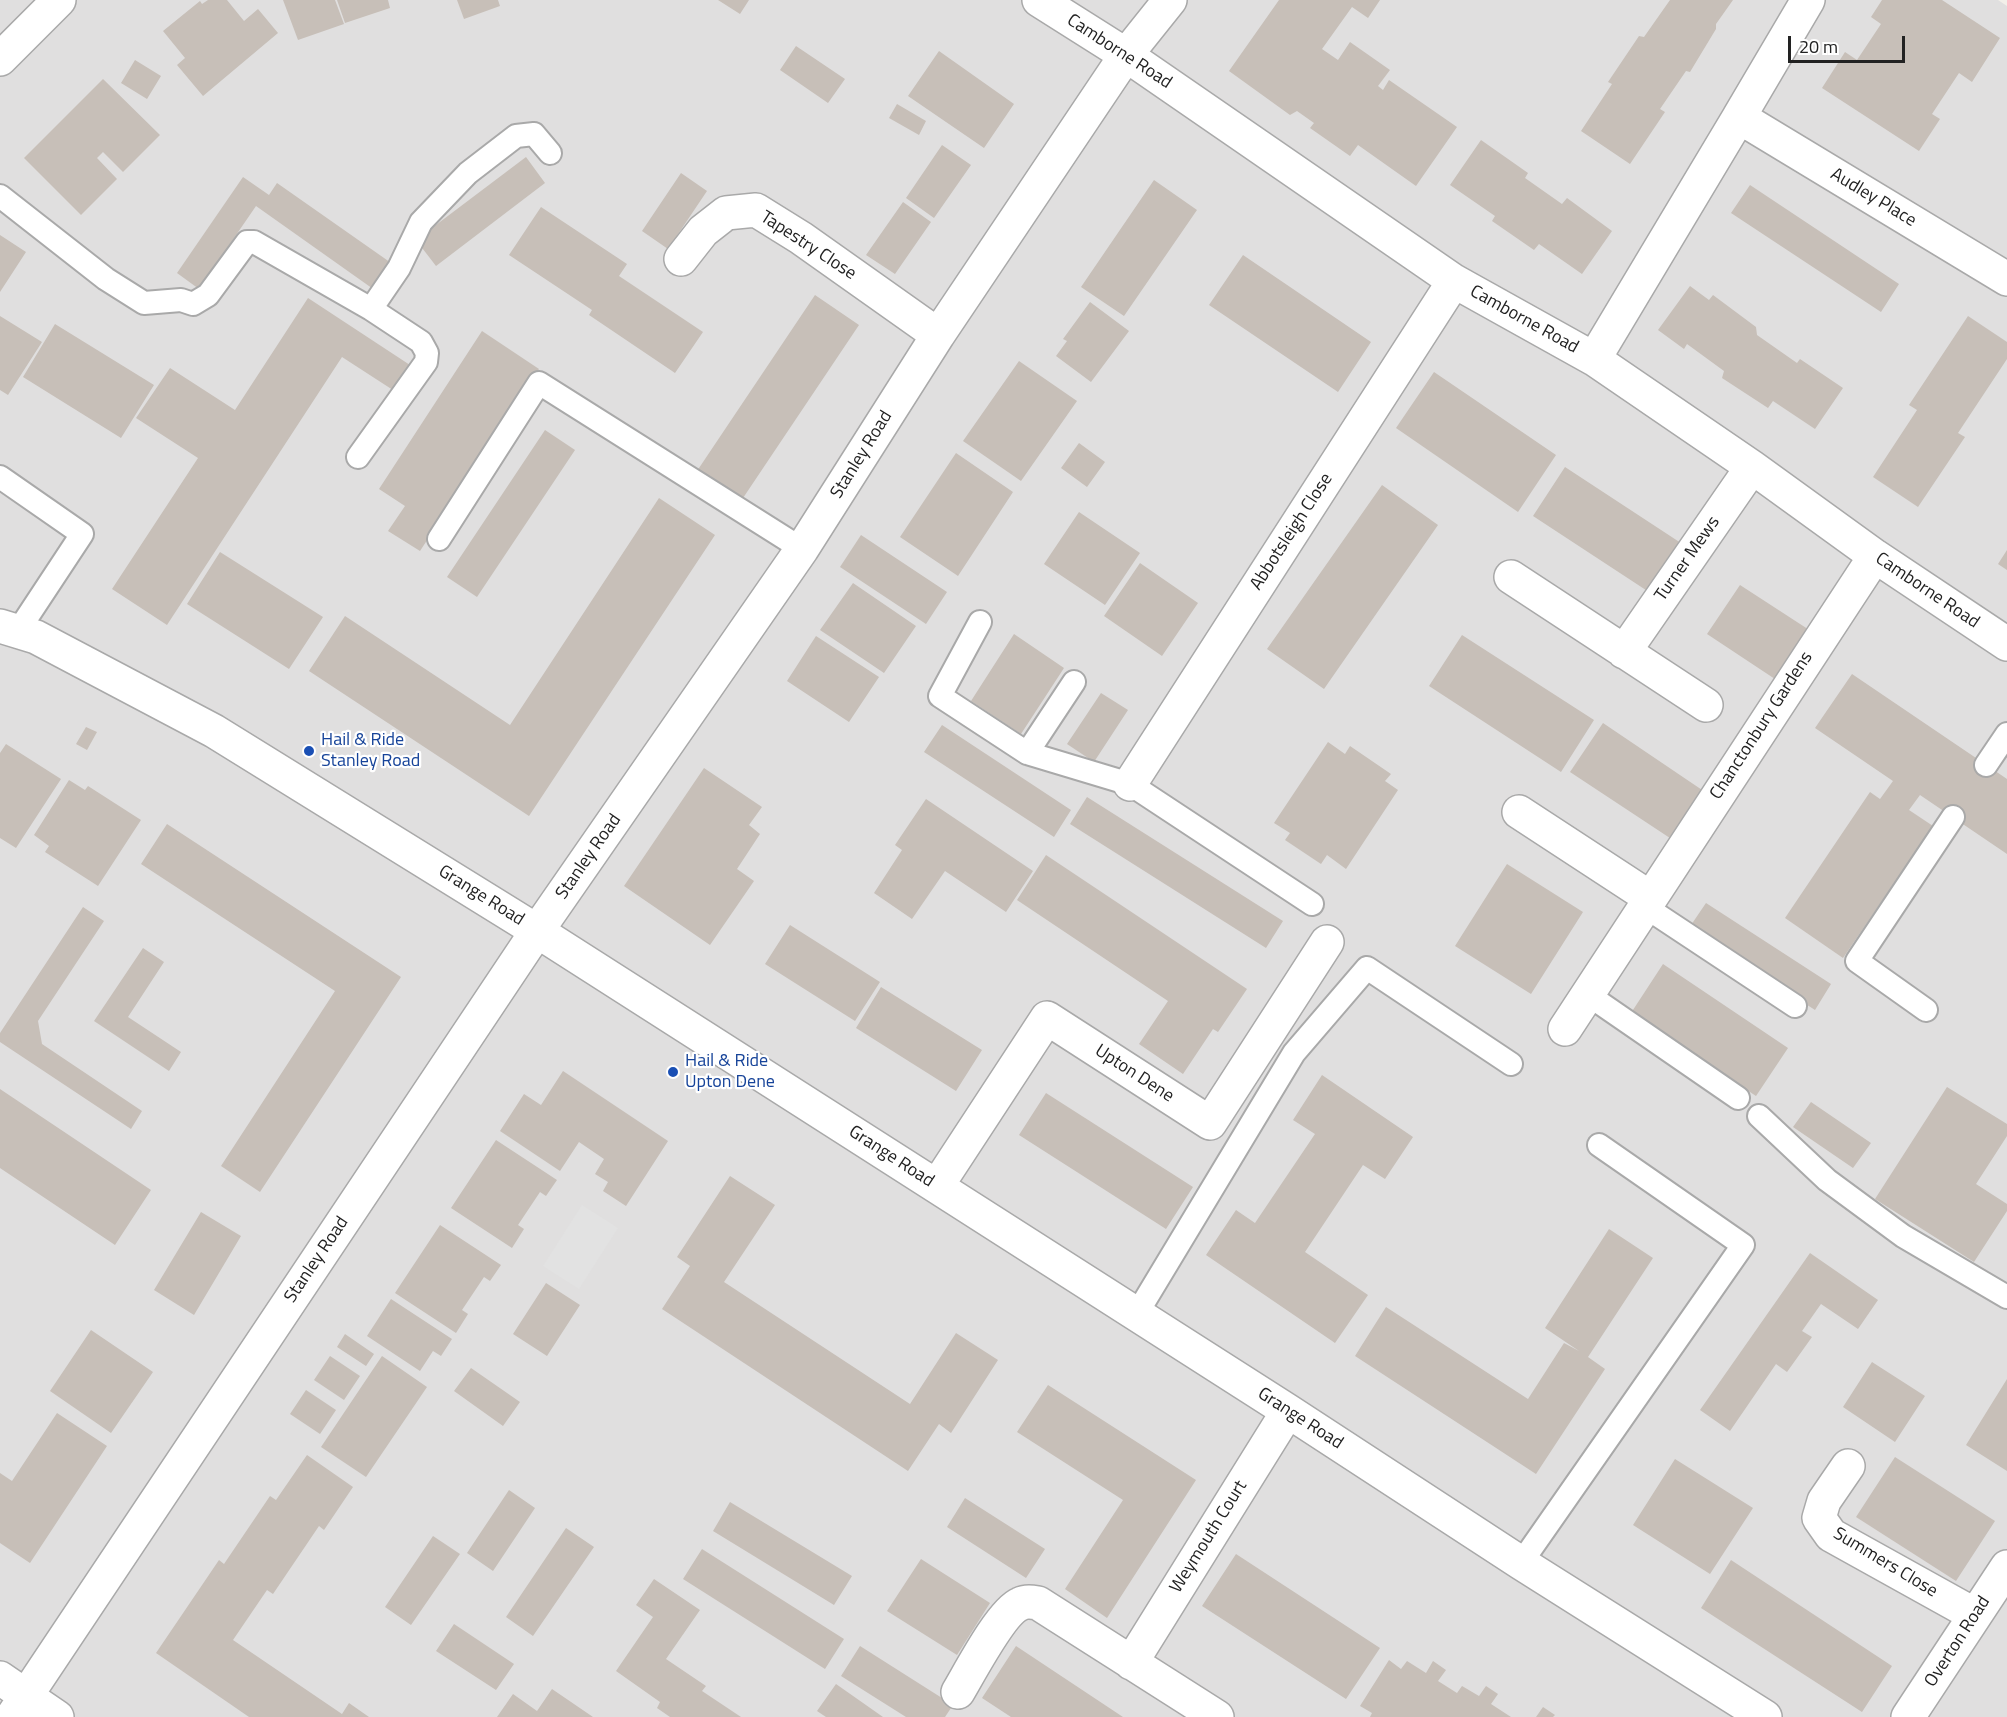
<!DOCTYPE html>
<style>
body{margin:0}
#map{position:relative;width:2007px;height:1717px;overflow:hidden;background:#f2efe9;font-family:"Titillium Web",sans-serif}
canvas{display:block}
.scale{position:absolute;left:1788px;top:36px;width:117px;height:27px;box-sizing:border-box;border:3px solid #222;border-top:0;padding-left:8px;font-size:18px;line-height:21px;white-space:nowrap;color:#222;-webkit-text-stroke:4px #fff;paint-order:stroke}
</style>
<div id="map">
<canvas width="2007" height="1717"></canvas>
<div class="scale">20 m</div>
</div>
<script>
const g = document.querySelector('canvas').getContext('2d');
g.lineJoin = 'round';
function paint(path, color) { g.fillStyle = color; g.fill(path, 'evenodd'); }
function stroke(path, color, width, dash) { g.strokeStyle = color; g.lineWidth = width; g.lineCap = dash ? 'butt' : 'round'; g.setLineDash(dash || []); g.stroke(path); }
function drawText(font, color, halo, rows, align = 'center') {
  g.font = font + ' "Titillium Web",sans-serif'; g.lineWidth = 4.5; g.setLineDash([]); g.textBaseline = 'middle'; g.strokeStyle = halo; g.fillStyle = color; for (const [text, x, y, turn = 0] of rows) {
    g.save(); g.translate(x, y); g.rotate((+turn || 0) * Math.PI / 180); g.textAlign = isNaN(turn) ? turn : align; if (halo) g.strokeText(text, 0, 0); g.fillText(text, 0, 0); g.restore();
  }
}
const residential = new Path2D(`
 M0 0H1998L2007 6V1717H0Z`);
const parking = new Path2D(`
 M582 1205 618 1228 579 1289 543 1266Z`);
const building = new Path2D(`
 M208 0H227L244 21 258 9 278 33 203 96 177 65 185 58 163 31 200 1 202 4Z
 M283 0H335L344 24 298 40Z
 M337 0H388L390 8 345 23Z
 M457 0H498L500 6 464 19Z
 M718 0H749L740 14Z
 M1279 0H1380L1368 18 1352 7 1322 49 1338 60 1350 42 1390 70 1378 86 1383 90 1389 80 1457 127 1416 186 1358 145 1350 156 1310 128 1314 123 1297 111 1290 115 1229 71Z
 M1670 0H1733L1716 24V29L1690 72 1686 71 1660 109 1665 112 1630 164 1581 131 1612 84 1608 82 1639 36 1644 37Z
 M1882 0H1942L2000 38 1972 82 1959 73 1932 114 1940 119 1919 151 1822 88 1845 52 1857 60 1881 24 1871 17Z
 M796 46 845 79 828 103 780 70Z
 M939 51 1014 104 984 148 908 96Z
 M135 60 161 76 147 99 121 83Z
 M103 79 160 135 123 172 103 152 97 158 117 179 81 215 24 158Z
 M897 104 926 121 919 135 889 118Z
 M1481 140 1528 173 1525 178 1562 204 1567 198 1612 231 1582 274 1539 244 1534 250 1492 221 1495 216 1450 185Z
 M942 145 971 165 934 218 906 198Z
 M526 157 545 183 436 266 416 240Z
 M681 173 707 191 668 249 642 231Z
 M243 177 269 195 277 183 394 265 376 291 256 206 199 289 177 273Z
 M1154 180 1197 210 1124 316 1081 287Z
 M1750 185 1899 284 1881 312 1731 213Z
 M903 202 931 222 895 274 866 255Z
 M541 207 627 264 619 276 703 332 675 373 589 315 592 310 509 255Z
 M0 235 26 252 0 292Z
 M1243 255 1371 342 1338 392 1209 305Z
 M1690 286 1709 300 1713 295 1756 327 1757 335 1797 363 1800 359 1843 388 1815 429 1773 401 1768 408 1722 378 1724 371 1687 344 1684 349 1658 330Z
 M815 295 859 325 741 501 697 471Z
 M308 298 413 367 396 392 342 357 167 625 112 589 198 458 136 418 170 368 235 410Z
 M1090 302 1129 331 1091 382 1056 356 1067 341 1063 339Z
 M0 316 42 342 8 395 0 390Z
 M1968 316 2007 342V359L1958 433 1965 437 1918 507 1873 477 1917 410 1909 405Z
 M55 324 154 385 121 438 23 377Z
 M482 331 539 369 420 551 388 531 405 506 379 489Z
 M1019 361 1077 401 1021 481 963 441Z
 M1434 372 1556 455 1518 512 1396 428Z
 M545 430 575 450 477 597 447 577Z
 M1079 443 1105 462 1087 487 1061 468Z
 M956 453 1013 492 958 576 900 537Z
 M1565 467 1687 547 1655 596 1533 516Z
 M1382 485 1438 525 1324 689 1267 649Z
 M659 498 715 535 529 816 309 671 345 616 510 725Z
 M1079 512 1140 553 1105 605 1044 564Z
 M861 535 947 592 926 624 840 567Z
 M2007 550V570L1998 564Z
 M220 552 323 617 289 669 187 604Z
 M1140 563 1198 603 1162 656 1104 616Z
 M853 583 916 626 884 673 820 630Z
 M1740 585 1817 635 1784 685 1707 634Z
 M1014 634 1064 668 1021 734 971 701Z
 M1462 635 1594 720 1561 772 1429 686Z
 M816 636 879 677 849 722 787 681Z
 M1852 674 2007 779V854L1920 795 1909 810 1933 826 1843 958 1785 918 1870 792 1880 799 1893 781 1815 728Z
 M1101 693 1128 710 1094 762 1067 744Z
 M1603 723 1711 796 1679 844 1570 772Z
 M942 725 1071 810 1054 837 924 752Z
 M86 727 97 732 87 750 76 744Z
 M1328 742 1345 754 1350 746 1391 774 1385 781 1398 790 1346 869 1327 855 1321 864 1285 840 1290 833 1274 823Z
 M6 744 61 779 16 848 0 838V753Z
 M704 768 762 807 749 825 760 834 737 869 754 881 710 945 624 886Z
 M69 780 85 790 88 786 141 820 98 886 45 852 49 846 34 835Z
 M1087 797 1283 921 1266 948 1070 824Z
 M926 799 1033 871 1006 912 945 871 912 919 874 893 902 850 895 845Z
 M167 824 401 977 260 1192 221 1166 335 991 141 864Z
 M1046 855 1247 989 1218 1032 1213 1029 1183 1074 1139 1044 1168 1001 1017 900Z
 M1507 864 1583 912 1531 994 1455 946Z
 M1706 903 1831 984 1815 1010 1689 928Z
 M83 907 104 921 38 1021 42 1044 142 1111 131 1129 0 1042V1033Z
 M790 925 880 982 855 1021 765 964Z
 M143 948 164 962 128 1017 181 1052 169 1071 94 1021Z
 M1663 964 1788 1048 1756 1096 1631 1013Z
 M881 987 982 1050 956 1091 856 1028Z
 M563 1071 668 1141 626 1206 603 1191 608 1182 595 1174 604 1159 579 1142 560 1171 500 1131 524 1094 541 1105Z
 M1322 1075 1413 1137 1385 1179 1363 1165 1305 1252 1368 1295 1335 1343 1206 1255 1236 1210 1255 1223 1315 1134 1293 1120Z
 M1947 1087 2007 1124V1136L1976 1184 2007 1204V1211L1974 1262 1875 1199Z
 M0 1089 151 1190 115 1245 0 1168Z
 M1046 1093 1193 1187 1166 1229 1019 1135Z
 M1811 1102 1871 1143 1853 1168 1793 1127Z
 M496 1140 557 1180 546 1196 540 1192 518 1225 524 1229 512 1248 451 1208Z
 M730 1176 775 1205 724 1282 910 1404 956 1333 998 1360 951 1433 939 1424 908 1471 662 1309 690 1266 677 1257Z
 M201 1212 241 1236 194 1315 154 1290Z
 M440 1225 501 1265 490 1281 484 1277 462 1310 468 1314 456 1333 395 1293Z
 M1609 1229 1653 1258 1588 1357 1605 1369 1536 1474 1355 1356 1386 1307 1528 1399 1564 1343 1579 1351 1545 1328Z
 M1810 1253 1878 1300 1858 1329 1821 1304 1802 1331 1812 1337 1787 1372 1776 1364 1730 1431 1700 1410Z
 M546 1283 580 1305 547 1356 513 1334Z
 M391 1299 452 1339 441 1356 433 1351 420 1371 367 1336Z
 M91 1330 153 1372 111 1433 50 1391Z
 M345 1334 374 1354 366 1366 337 1347Z
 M330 1356 360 1376 344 1400 314 1380Z
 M382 1356 427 1387 366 1477 321 1447Z
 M1872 1362 1925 1396 1895 1442 1843 1407Z
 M471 1368 520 1402 503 1426 454 1391Z
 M2007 1379V1471L1966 1445Z
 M1048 1385 1196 1480 1107 1618 1065 1589 1123 1500 1017 1432Z
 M306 1390 336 1410 320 1434 290 1414Z
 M57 1413 107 1446 30 1563 0 1543V1473L12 1481Z
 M307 1455 353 1487 324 1530 319 1526 273 1594 267 1590 233 1640 342 1714 349 1703 369 1717H249L156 1653 219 1560 224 1564 270 1496 276 1500Z
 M1895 1457 1995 1521 1956 1581 1856 1517Z
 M1675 1459 1753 1508 1710 1574 1633 1525Z
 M509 1490 535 1508 493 1571 467 1553Z
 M965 1498 1045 1549 1026 1578 947 1527Z
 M730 1502 852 1576 834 1605 713 1531Z
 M566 1528 594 1547 533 1636 506 1617Z
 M433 1536 460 1554 411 1625 385 1607Z
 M702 1549 844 1639 825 1669 683 1579Z
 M1236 1554 1380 1648 1346 1699 1202 1606Z
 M921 1559 990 1603 957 1655 887 1611Z
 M1731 1560 1892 1666 1862 1712 1701 1608Z
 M654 1579 700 1610 666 1659 706 1686 702 1691 741 1717H670L657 1708 660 1702 616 1671 653 1617 636 1605Z
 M454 1624 514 1664 496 1690 436 1651Z
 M860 1646 953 1705 945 1717H906L841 1676Z
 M1016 1646 1123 1717H1011L982 1698Z
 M1389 1660 1401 1669 1407 1661 1426 1673 1433 1661 1446 1670 1438 1681 1457 1693 1462 1686 1479 1696 1486 1686 1498 1694 1491 1704 1511 1717H1370L1372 1713 1360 1706Z
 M836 1684 883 1717H826L817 1711Z
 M552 1689 593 1717H497L513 1694 537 1711Z
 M1543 1707 1555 1715 1553 1717H1536Z`);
const lane = new Path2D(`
 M0 196 106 279 144 303 181 300 193 304 208 295 247 242H254L371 309 421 342 427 353 426 362 358 457
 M371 309 399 268 421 222 468 173 516 136 534 134 550 153
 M0 477 82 534 18 631
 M439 539 539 383 802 549
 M980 622 940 696 1027 753 1130 784 1312 904
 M1027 753 1074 682
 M1986 765 2007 734
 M1644 906 1795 1006
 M1587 994 1738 1098
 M1926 1010 1857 961 1953 817
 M1759 1116 1827 1180 1903 1236 2007 1297
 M1136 1315 1294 1053 1367 968 1511 1064
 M1521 1563 1743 1245 1599 1145`);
const street = new Path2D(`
 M1039 0 1126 55 1454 281 1594 359 1752 467 1875 556 2007 644
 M0 59 59 0
 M1739 117 1808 0
 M681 259 703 231 726 213 756 210 801 238 938 335
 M1594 359 1739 117 2007 279
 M1511 577 1706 705
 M0 626 36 637 214 731 537 931 1288 1411 1521 1563 1765 1717
 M1624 652 1752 467
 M1130 784 1454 281
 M1519 812 1649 897
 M1565 1029 1875 556
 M937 1186 1047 1018 1210 1123 1327 942
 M1848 1466 1824 1501 1819 1518 1831 1535 1975 1615
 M1131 1663 1288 1411
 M0 1678 57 1717
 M958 1692C970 1672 1001 1612 1020 1604 1026 1601 1032 1602 1038 1603L1217 1717
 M12 1717 537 931 802 549 938 335 1126 55 1170 0
 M1908 1717 2007 1567`);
const markers = [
 [309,751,6,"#1a4fb4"],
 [673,1072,6,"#1a4fb4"]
];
const streetNames = [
 ["Camborne Road",1119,52,33],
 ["Audley Place",1873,198,31],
 ["Tapestry Close",808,246,33],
 ["Camborne Road",1524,320,29],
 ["Stanley Road",862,455,-58],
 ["Abbotsleigh Close",1292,532,-57],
 ["Turner Mews",1688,559,-55],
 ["Camborne Road",1927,591,34],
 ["Chanctonbury Gardens",1762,726,-57],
 ["Stanley Road",589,857,-55],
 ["Grange Road",481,896,32],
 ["Upton Dene",1134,1074,33],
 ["Grange Road",891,1157,33],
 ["Stanley Road",317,1260,-56],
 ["Grange Road",1300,1419,33],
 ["Weymouth Court",1209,1537,-58],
 ["Summers Close",1885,1563,31],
 ["Overton Road",1958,1642,-57]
];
const transitNames = [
 ["Hail & Ride",321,741],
 ["Stanley Road",321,762],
 ["Hail & Ride",685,1062],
 ["Upton Dene",685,1083]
];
paint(residential, '#e0dfdf');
paint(parking, '#e2e2e2');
paint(building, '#c7bfb8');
stroke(lane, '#a9a9a9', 26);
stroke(street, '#a9a9a9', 36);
stroke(lane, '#fff', 22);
stroke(street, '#fff', 33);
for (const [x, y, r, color] of markers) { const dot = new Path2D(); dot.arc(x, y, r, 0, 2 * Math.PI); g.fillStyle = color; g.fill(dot); stroke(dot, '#fff', 2); }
drawText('18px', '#222', '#fff', streetNames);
drawText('18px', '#164399', '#fff', transitNames, 'left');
</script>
